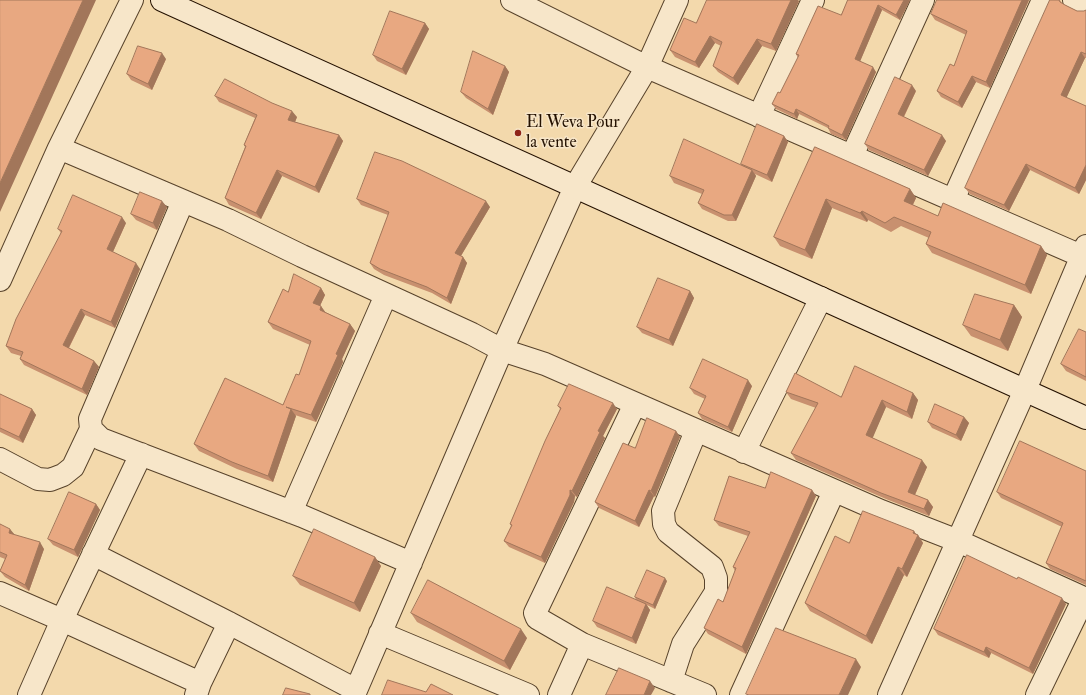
<!DOCTYPE html>
<style>
body{margin:0}
canvas{display:block;background:#f3d9ac}
</style>
<canvas width="1086" height="695"></canvas>
<script>
const g = document.querySelector('canvas').getContext('2d');
g.lineJoin = 'round';
function stroke(path, color, width, dash) { g.strokeStyle = color; g.lineWidth = width; g.lineCap = dash ? 'butt' : 'round'; g.setLineDash(dash || []); g.stroke(path); }
function paint(path, color) { g.fillStyle = color; g.fill(path, 'evenodd'); }
function drawText(font, color, halo, rows, align = 'center') {
  g.font = font + ' "IM FELL Double Pica",serif'; g.lineWidth = 3; g.setLineDash([]); g.textBaseline = 'middle'; g.strokeStyle = halo; g.fillStyle = color; for (const [text, x, y, turn = 0] of rows) {
    g.save(); g.translate(x, y); g.rotate((+turn || 0) * Math.PI / 180); g.textAlign = isNaN(turn) ? turn : align; if (halo) g.strokeText(text, 0, 0); g.fillText(text, 0, 0); g.restore();
  }
}
const street = new Path2D(`
 M512 0 647 67 1086 258
 M1074 0 1086 5
 M759 116 813 0
 M59 148 228 220 302 256 472 334 502 350 545 364 881 511 958 541 1086 599
 M852 156 923 0
 M953 200 1043 0
 M183 201 90 419 91 429 101 439 302 516 411 563
 M0 280 59 148 132 0
 M744 452 821 298
 M0 459 38 479 50 480 63 475 73 467 91 429
 M291 512 386 295
 M93 554 229 623 356 690
 M0 593 62 620 200 683
 M380 633 528 695
 M582 644 705 695
 M671 681 683 644 716 592V578L712 567 668 532 664 524 663 511 696 431
 M29 695 62 620 141 454
 M196 695 200 683 229 623
 M354 695 502 350 575 187 647 67 677 0
 M559 695 582 644 537 618 535 613 635 404
 M741 695 834 491
 M889 695 1025 390 1086 246
 M1037 695 1084 598`);
const secondary = new Path2D(`
 M162 0 1086 418`);
const wall = new Path2D(`
 M848 0H910L900 20 882 10 860 61 876 72 846 140 831 134 828 128 799 114 797 119 776 109 772 104 780 93 798 58 796 54 841 15Z
 M1029 0 990 88 976 82 962 108 941 97 937 91 954 66 966 35 935 20 931 14Z
 M1050 0H1060L1062 4 1065 5 1077 11H1084L1086 10V58H1085L1066 98 1086 106V180L1079 194 1030 170 1009 211 970 194 965 188Z
 M799 1 776 51 762 46 738 85 718 72 713 66 721 46 715 43 699 68 675 57 670 50 696 23Z
 M425 23 429 29 406 75 377 61 373 55Z
 M166 59 152 90 131 80 127 74Z
 M505 66 509 72 493 115 466 98 461 92Z
 M916 91 904 117 946 141 928 176 869 150 865 144Z
 M215 96 297 117 295 122 339 135 343 141 319 193 282 176 261 219 229 205 225 198 245 147 244 145 255 118 219 102Z
 M784 136 788 142 772 182 755 174 756 176 736 221H728L702 209 698 203 702 194 674 183 670 176 742 166 741 164Z
 M815 147 910 189 916 198 913 205 938 216 1041 246 1047 255 1031 294 932 253 926 244 929 238 901 226 891 232 868 220 867 222 832 208 812 259 780 246 774 237Z
 M357 199 490 207 461 256 463 257 467 263 451 304 432 293 384 275 374 269 370 263 388 215 361 205Z
 M167 207 157 230 136 220 131 214Z
 M126 223 113 252 140 269 115 328 85 315 69 348 94 361 99 367 87 395 24 365 20 359 21 356 11 353 6 346 61 233 58 229Z
 M321 288 325 295 320 306 325 312 350 324 355 331 342 359 343 362 316 422 295 415 296 416 273 482 237 469 199 451 194 444 283 405 299 375 310 345 273 329 268 322 288 292Z
 M690 291 694 298 673 346 642 333 637 327Z
 M1014 305 1022 317 1008 351 971 336 963 325Z
 M1086 332V381L1066 371 1061 364Z
 M752 386 732 432 702 419 698 413 705 399 694 394 690 388Z
 M786 392 841 397 913 393 918 400 912 419 886 407 872 438 927 467 915 495 928 500 933 507 929 516 886 499 796 460 791 453 816 408 791 399Z
 M0 394 32 409 36 415 23 443 0 432Z
 M558 406 617 409 603 436 605 438 577 497 575 496 574 502 545 563 509 547 504 541 511 526 510 524 560 409Z
 M964 417 969 423 961 441 932 428 928 422Z
 M676 431 680 437 655 497 654 496 639 527 599 508 595 502 635 448Z
 M1086 471V585L1050 569 1046 563 1062 527 1001 498 997 492Z
 M765 488 812 490 816 496 746 654 708 634 704 628 723 602 735 571 733 567 748 536 719 526 714 520Z
 M96 504 100 510 78 557 53 545 48 539Z
 M0 524 15 535 44 549 29 591 5 577 0 571 5 559 0 557Z
 M914 531 915 533 918 535 923 543 907 577 904 575 872 644 810 611 805 603 849 543Z
 M375 557 381 566 360 612 300 585 293 576Z
 M667 581 655 609 647 605 650 610 636 644 597 627 593 621 636 600 635 597Z
 M1066 604 1033 674 991 653 989 658 938 635 934 629Z
 M411 613 527 638 510 670 417 622Z`);
const shadedWall = new Path2D(`
 M83 0H96L0 212V183Z
 M791 0H798L799 1 776 51 771 44Z
 M904 0H910L900 20 896 15Z
 M1022 0H1029L990 88 986 82Z
 M878 5 882 10 859 64 855 59Z
 M425 23 429 29 406 75 402 69Z
 M710 36 715 43 699 68 695 62Z
 M757 39 762 46 738 85 733 78Z
 M1081 52 1085 58 1065 101 1061 95Z
 M162 53 166 59 152 90 148 84Z
 M505 66 509 72 493 115 488 109Z
 M873 67 876 72 846 140 842 135Z
 M972 76 976 82 962 108 958 102Z
 M912 85 916 91 902 120 898 114Z
 M796 109 799 114 797 119 794 114Z
 M292 111 297 117 293 127 288 120Z
 M339 135 343 141 319 193 315 187Z
 M942 135 946 141 928 176 924 170Z
 M784 136 788 142 772 182 767 175Z
 M1026 164 1030 170 1009 211 1004 205Z
 M1086 165V180L1079 194 1075 188Z
 M277 170 282 176 261 219 256 213Z
 M752 170 756 176 736 221 732 215Z
 M910 189 916 198 910 210 904 201Z
 M826 199 832 208 812 259 805 250Z
 M162 201 167 207 157 230 153 223Z
 M486 201 490 207 459 259 455 253Z
 M862 211 868 220 867 222 860 213Z
 M122 217 126 223 111 256 107 249Z
 M1041 246 1047 255 1031 294 1025 285Z
 M463 257 467 263 451 304 447 298Z
 M136 263 140 269 115 328 111 322Z
 M321 288 325 295 318 310 313 303Z
 M690 291 694 298 673 346 669 340Z
 M1014 305 1022 317 1008 351 1000 340Z
 M321 306 326 313 320 310Z
 M81 309 85 315 67 351 63 345Z
 M350 324 355 331 342 359 343 362 316 422 311 415 336 354Z
 M94 361 99 367 87 395 82 389Z
 M748 380 752 386 732 432 728 427Z
 M913 393 918 400 912 419 907 412Z
 M882 400 886 407 871 442 866 435Z
 M613 403 617 409 603 436 605 438 577 497 572 491 598 431Z
 M32 409 36 415 23 443 19 437Z
 M291 409 296 416 273 482 268 476Z
 M964 417 969 423 961 441 956 435Z
 M676 431 680 437 655 497 651 491Z
 M922 460 927 467 913 499 908 492Z
 M570 490 575 496 574 502 545 563 541 557Z
 M649 490 654 496 639 527 635 521Z
 M812 490 816 496 746 654 742 647Z
 M928 500 933 507 929 516 924 509Z
 M96 504 100 510 78 557 74 550Z
 M10 529 15 535 9 533Z
 M914 531 917 536 918 535 923 543 907 577 902 569Z
 M40 542 44 549 29 591 25 585Z
 M375 557 381 566 360 612 354 603Z
 M898 567 904 575 872 644 866 636Z
 M665 578 667 581 655 609 653 605Z
 M1062 598 1066 604 1033 674 1029 668Z
 M646 604 650 610 636 644 632 638Z
 M521 629 527 638 510 670 504 661Z
 M986 647 991 653 989 658 984 652Z
 M856 659 861 667 848 695H839Z
 M650 681 655 688 651 695H644Z`);
const building = new Path2D(`
 M0 0H83L0 183Z
 M707 0H791L771 44 757 39 733 78 713 66 722 42 710 36 695 62 670 50 684 18 696 23Z
 M848 0H904L896 15 878 5 855 59 873 67 842 135 828 128 829 126 796 109 794 114 772 104 778 92 780 93 799 55 796 54 818 6 841 15Z
 M937 0H1022L986 82 972 76 958 102 937 91 950 64 954 66 967 31 931 14Z
 M1050 0H1059L1060 2 1065 5 1077 11H1084L1086 10V54L1081 52 1061 95 1086 106V165L1075 188 1026 164 1004 205 965 188Z
 M390 11 425 23 402 69 373 55Z
 M138 46 162 53 148 84 127 74Z
 M473 51 505 66 488 109 461 92Z
 M895 77 912 85 898 114 942 135 924 170 865 144Z
 M225 79 272 103 292 111 288 120 339 135 315 187 277 170 256 213 225 198 246 146 244 145 257 115 215 96Z
 M757 124 784 136 767 175 741 164Z
 M684 139 752 170 732 215H724L698 203 704 190 670 176Z
 M815 147 910 189 904 201 938 216 943 203 1041 246 1025 285 926 244 931 232 894 217 885 223 862 211 860 213 826 199 805 250 774 237Z
 M375 152 402 161 486 201 455 253 463 257 447 298 427 287 380 269 370 263 389 212 357 199Z
 M140 192 162 201 153 223 131 214Z
 M73 195 122 217 107 249 136 263 111 322 81 309 63 345 94 361 82 389 20 359 23 352 6 346 16 319 62 231 58 229Z
 M294 274 321 288 313 303 321 306 320 310 350 324 336 354 338 355 311 415 286 407 291 409 268 476 232 462 194 444 225 378 283 405 296 374 299 375 311 341 268 322 283 289 288 292Z
 M658 278 690 291 669 340 637 327Z
 M975 294 1014 305 1000 340 963 325Z
 M1079 329 1086 332V377L1061 364Z
 M703 359 748 380 728 427 698 413 706 396 690 388Z
 M855 366 913 393 907 412 882 400 866 435 922 460 908 492 928 500 924 509 881 493 791 453 818 403 786 392 795 373 841 397Z
 M569 384 613 403 598 431 600 432 572 491 570 490V495L541 557 504 541 512 525 510 524 545 441 561 408 558 406Z
 M0 394 32 409 19 437 0 428Z
 M935 404 964 417 956 435 928 422Z
 M647 418 676 431 651 491 649 490 635 521 595 502 623 443 635 448Z
 M1020 441 1086 471V581L1046 563 1063 523 997 492Z
 M771 472 812 490 742 647 704 628 718 599 723 602 736 568 733 567 750 532 714 520 729 476 765 488Z
 M69 492 96 504 74 550 48 539Z
 M863 511 914 531 913 533 918 535 902 569 898 567 866 636 805 603 835 536 849 543Z
 M0 524 10 529 9 533 40 542 25 585 0 571 7 555 0 552Z
 M314 529 375 557 354 603 293 576Z
 M967 555 1017 579 1018 577 1062 598 1029 668 986 647 984 652 934 629Z
 M647 570 665 578 653 605 635 597Z
 M428 580 521 629 504 661 411 613Z
 M607 587 646 604 632 638 593 621Z
 M776 628 856 659 839 695H749L746 694Z
 M619 668 650 681 644 695H606Z
 M388 680 426 692 431 684 453 695H382Z
 M286 688 310 694V695H283Z`);
const markers = [
 [518,133,4,"#8f2418"]
];
const poiNames = [
 ["El Weva Pour",526,123],
 ["la vente",526,143]
];
stroke(street, '#58432b', 24);
stroke(secondary, '#241100', 24);
stroke(street, '#f7e6c9', 22);
stroke(secondary, '#f7e6c9', 22);
paint(wall, '#c8906f');
paint(shadedWall, '#a2765a');
paint(building, '#e8a881');
stroke(building, '#a2765a', 1);
for (const [x, y, r, color] of markers) { const dot = new Path2D(); dot.arc(x, y, r, 0, 2 * Math.PI); g.fillStyle = color; g.fill(dot); stroke(dot, '#f7e6c9', 1.5); }
drawText('17px', '#241100', '#f7e6c9', poiNames, 'left');
</script>
